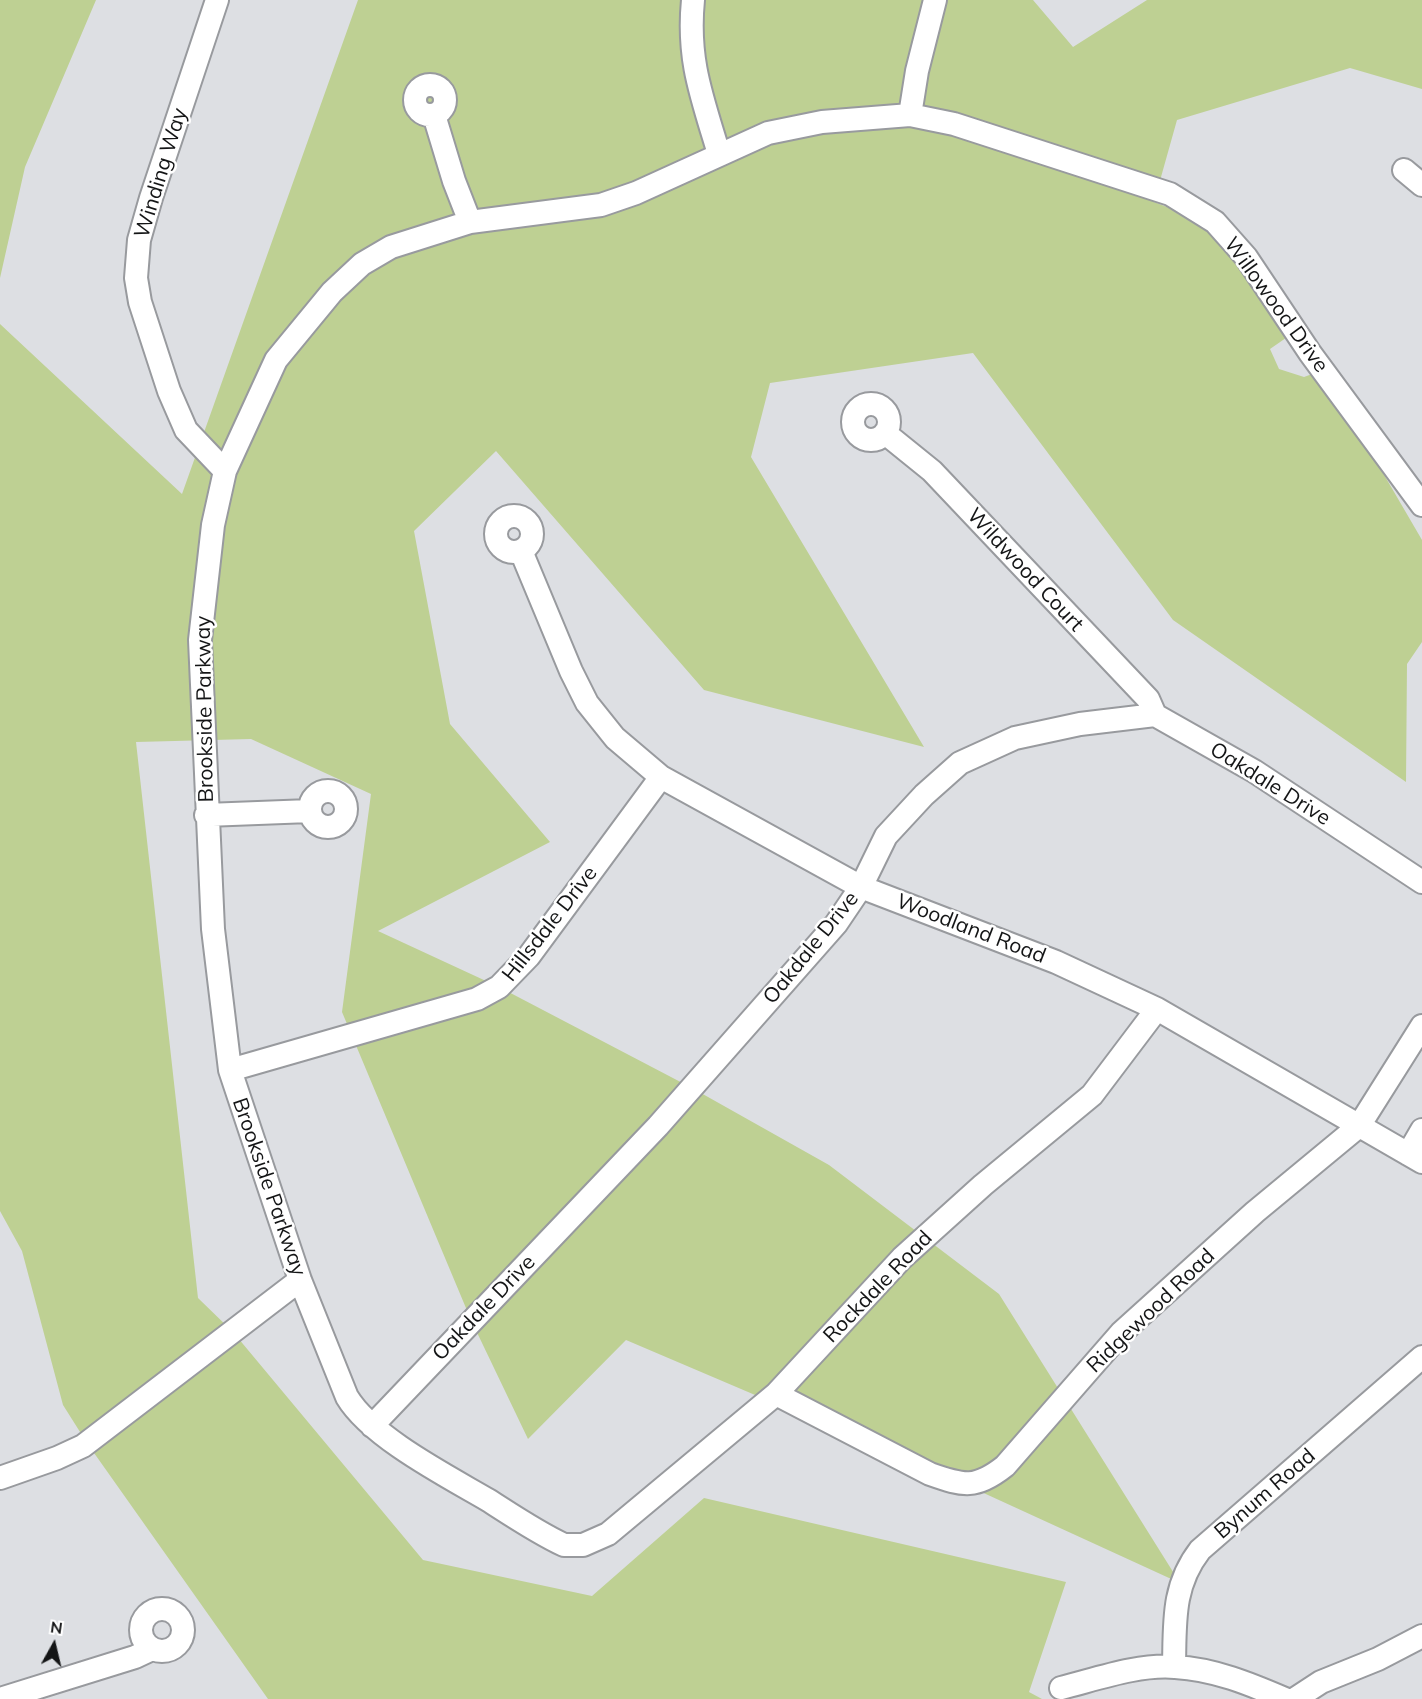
<!DOCTYPE html>
<style>
body{margin:0}
#map{position:relative;width:1422px;height:1699px;overflow:hidden;background:#dddfe3;font-family:Mulish,sans-serif}
canvas{display:block}
.north{position:absolute;left:24px;top:1615px;width:60px;height:60px;-webkit-text-stroke:4px #fff;paint-order:stroke;rotate:8deg;font-size:16px;font-weight:700;line-height:24px;text-align:center;color:#141516}
.north::after{content:'';display:block;margin:auto;width:21px;height:27px;background:#141516;clip-path:polygon(50% 0,100% 100%,50% 72%,0 100%)}
</style>
<div id="map">
<canvas width="1422" height="1699"></canvas>
<div class="north">N</div>
</div>
<script>
const g = document.querySelector('canvas').getContext('2d');
g.lineJoin = 'round';
function paint(path, color) { g.fillStyle = color; g.fill(path, 'evenodd'); }
function stroke(path, color, width, dash) { g.strokeStyle = color; g.lineWidth = width; g.lineCap = dash ? 'butt' : 'round'; g.setLineDash(dash || []); g.stroke(path); }
function drawText(font, color, halo, rows, align = 'center') {
  g.font = font + ' Mulish,sans-serif'; g.lineWidth = 5; g.setLineDash([]); g.textBaseline = 'middle'; g.strokeStyle = halo; g.fillStyle = color; for (const [text, x, y, turn = 0] of rows) {
    g.save(); g.translate(x, y); g.rotate((+turn || 0) * Math.PI / 180); g.textAlign = isNaN(turn) ? turn : align; if (halo) g.strokeText(text, 0, 0); g.fillText(text, 0, 0); g.restore();
  }
}
const green = new Path2D(`
 M0 0H96L25 167 0 278Z
 M358 0H1033L1073 47 1147 0H1422V89L1350 68 1177 120 1154 202 1167 207 1245 255 1296 331 1270 349 1279 369 1304 377 1323 370 1422 540V642L1407 664 1406 782 1173 620 973 353 770 383 751 457 924 747 704 690 496 451 414 531 450 724 550 842 378 931 499 987 692 1088 829 1165 999 1294 1180 1583 964 1484 626 1340 528 1439 471 1320 342 1012 371 794 251 739 136 742 198 1298 233 1332 423 1560 592 1596 704 1498 1066 1582 1029 1692 1042 1699H268L87 1443 63 1405 22 1251 0 1211V324L182 494Z`);
const minor = new Path2D(`
 M217 0 151 198 139 240 136 278 140 302 169 391 186 430 225 471
 M693 0C687 60 702 97 719 154
 M415 100a15 15 0 1 1 30 0a15 15 0 1 1-30 0Z
 M434 115 454 181 470 222
 M910 115 917 71 935 0
 M1404 170 1422 185
 M853 422a18 18 0 1 1 36 0a18 18 0 1 1-36 0Z
 M885 433 932 471 1148 699 1155 715
 M496 534a18 18 0 1 1 36 0a18 18 0 1 1-36 0Z
 M521 551 571 671 587 703 615 738 661 777 861 887 1056 962 1157 1009 1422 1162
 M310 809a18 18 0 1 1 36 0a18 18 0 1 1-36 0Z
 M206 815 310 811
 M1157 1009 1092 1095 983 1185 902 1258 776 1394 608 1534 583 1545H564C538 1533 513 1516 488 1500 447 1476 371 1437 347 1397L300 1280 230 1070 213 929 200 640 213 525 225 471 276 360 332 292 362 264 391 247 470 222 601 205 636 193 768 133 822 122 910 115 954 124 1170 194 1215 222 1246 257 1310 353 1422 505
 M230 1070 477 999 499 987 529 956 661 777
 M1408 1154 1422 1130
 M776 1394 930 1474C964 1486 976 1489 1005 1466L1121 1333 1255 1212 1359 1126 1422 1026
 M372 1426 658 1126 836 924 861 887 886 836 924 795 960 763 1015 738 1080 724 1155 715 1254 771 1422 882
 M0 1478 57 1458 83 1446 300 1280
 M141 1630a21 21 0 1 1 42 0a21 21 0 1 1-42 0Z
 M1174 1666C1175 1623 1172 1586 1200 1550L1422 1357
 M1061 1688C1097 1679 1138 1664 1175 1667 1214 1669 1250 1684 1285 1699
 M0 1699 135 1657 152 1649
 M1295 1699 1321 1682 1378 1659 1422 1636`);
const streetNames = [
 ["Winding Way",161,173,-73],
 ["Willowood Drive",1276,305,54],
 ["Wildwood Court",1025,570,47],
 ["Brookside Parkway",205,709,-91],
 ["Oakdale Drive",1270,784,32],
 ["Hillsdale Drive",550,924,-52],
 ["Woodland Road",971,929,21],
 ["Oakdale Drive",811,948,-51],
 ["Brookside Parkway",269,1187,71],
 ["Rockdale Road",878,1287,-46],
 ["Oakdale Drive",484,1308,-46],
 ["Ridgewood Road",1151,1311,-44],
 ["Bynum Road",1265,1494,-41]
];
paint(green, '#bed093');
stroke(minor, '#989a9e', 26);
stroke(minor, '#fff', 22);
drawText('21px', '#141516', '#fff', streetNames);
</script>
